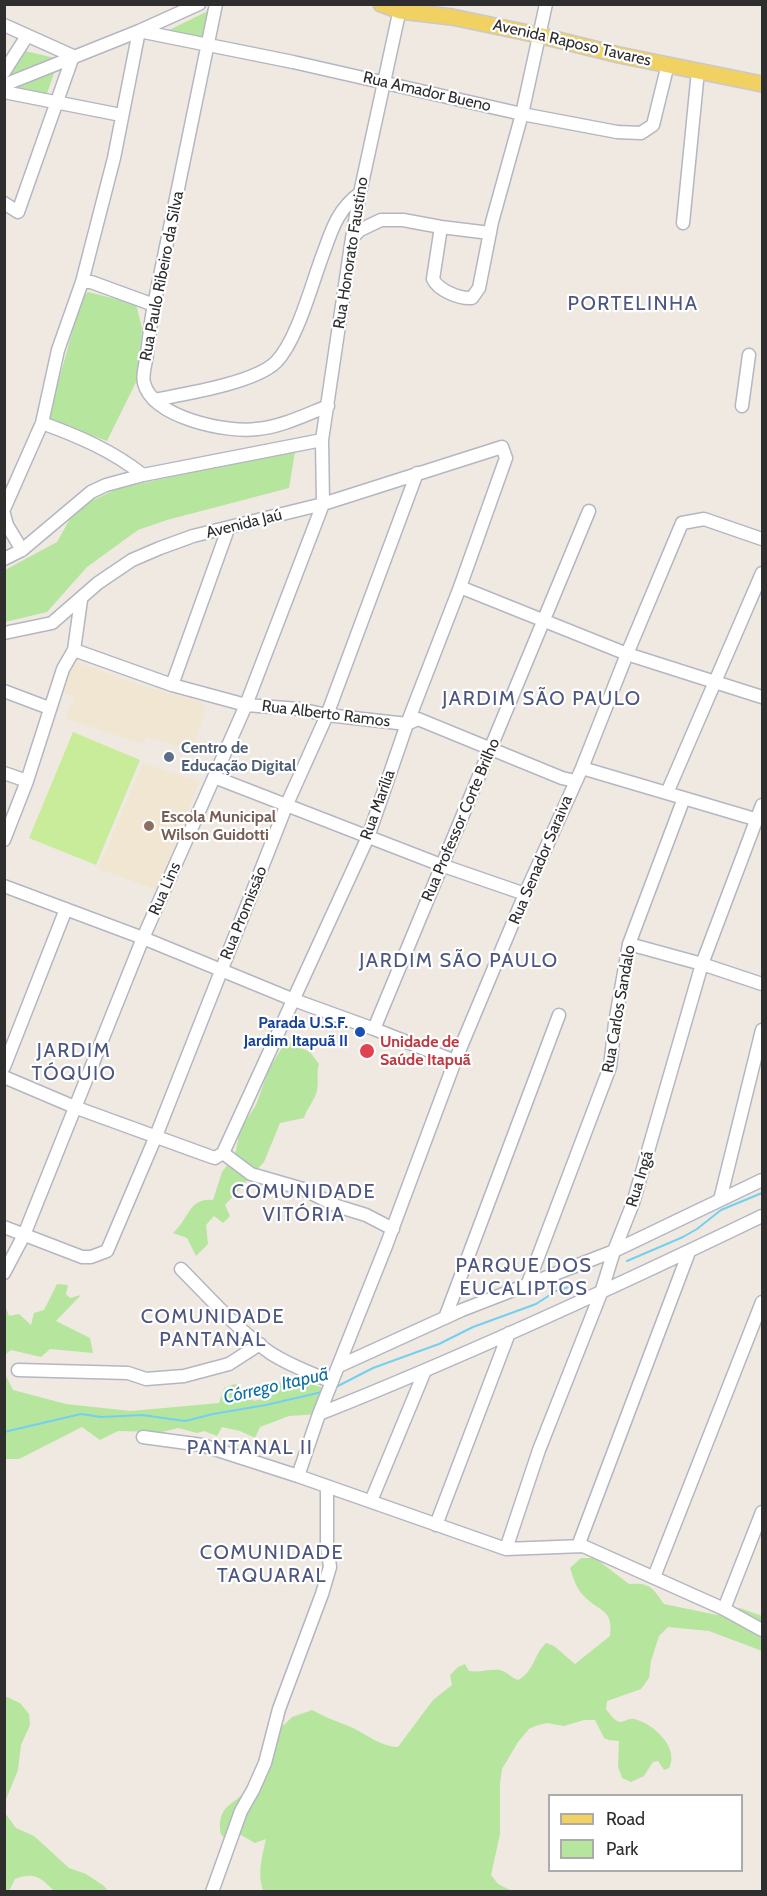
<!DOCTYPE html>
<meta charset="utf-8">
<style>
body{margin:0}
#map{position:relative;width:767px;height:1896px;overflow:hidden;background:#efe9e1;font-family:Cabin,sans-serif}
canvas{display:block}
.frame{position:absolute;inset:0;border:6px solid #2e2e2e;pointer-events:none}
.legend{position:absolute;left:548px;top:1794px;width:195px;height:78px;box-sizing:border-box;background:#fff;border:2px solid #ababab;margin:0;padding:8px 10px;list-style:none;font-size:18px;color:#2e2e2e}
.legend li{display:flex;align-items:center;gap:12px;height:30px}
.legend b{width:30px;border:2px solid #ababab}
</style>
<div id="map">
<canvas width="767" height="1896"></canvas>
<div class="frame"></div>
<ul class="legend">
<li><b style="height:8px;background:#f2d163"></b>Road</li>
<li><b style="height:16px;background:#b6e59e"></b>Park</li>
</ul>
</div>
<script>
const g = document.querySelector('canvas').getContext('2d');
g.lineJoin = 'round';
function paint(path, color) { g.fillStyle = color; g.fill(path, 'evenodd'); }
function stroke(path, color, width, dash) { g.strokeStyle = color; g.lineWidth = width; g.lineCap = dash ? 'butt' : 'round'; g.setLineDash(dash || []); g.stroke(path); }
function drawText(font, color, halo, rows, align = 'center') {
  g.font = font + ' Cabin,sans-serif'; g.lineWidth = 4.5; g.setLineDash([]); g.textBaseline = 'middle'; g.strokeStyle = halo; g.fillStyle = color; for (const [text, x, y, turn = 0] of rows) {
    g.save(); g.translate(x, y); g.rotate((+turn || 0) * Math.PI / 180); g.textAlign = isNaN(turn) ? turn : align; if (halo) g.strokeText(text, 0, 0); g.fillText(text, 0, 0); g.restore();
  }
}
const education = new Path2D(`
 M71 660 145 687 199 701 206 708 192 751 147 737 142 744 65 718 75 697 58 690Z
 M143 763 199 782 157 890 98 869Z`);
const green = new Path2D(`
 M208 11 204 39 167 31Z
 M25 51 55 58 7 78Z
 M57 65 46 96 7 88Z
 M88 292 136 304 142 328 138 378 107 441 48 419 82 297Z
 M295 452 289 488 167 520 138 530 87 567 47 612 5 622V570L57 542 76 508 117 489 266 455Z
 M286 1041 310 1052 319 1064C316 1073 319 1081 317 1090 315 1100 307 1108 304 1118L280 1123 264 1162 225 1205 230 1216 223 1223 214 1216 206 1225 208 1244 196 1256 187 1238 173 1233C189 1219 189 1197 213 1200L222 1172 235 1155 240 1130 256 1105 269 1069Z
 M57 1284 68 1285 66 1294 70 1298 81 1295 56 1321 90 1338 93 1353 50 1349 41 1357 11 1350 5 1355V1306L9 1316 19 1314 31 1325 34 1313 44 1310Z
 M4 1372 13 1390 66 1404 131 1411 219 1403 224 1388 235 1384 254 1392 249 1396 254 1401 265 1398 272 1382 311 1384 329 1390 319 1414 289 1416 260 1427 255 1438 240 1431 222 1427 217 1436 204 1431 197 1433 178 1428 162 1432 118 1431 100 1440 82 1427 19 1459H5Z
 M581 1558H595L629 1584C650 1582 653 1588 664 1604L717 1615 740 1608 762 1616V1651L709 1631 668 1627 659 1636 651 1661 649 1678 641 1689 607 1701 606 1709C610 1714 614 1721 620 1722 625 1722 629 1718 634 1719 653 1723 680 1748 669 1768L664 1770 658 1761 653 1762 644 1776 631 1782 622 1778 618 1766 619 1741 609 1740 604 1738 595 1720H584L564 1726 547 1723 535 1726 529 1729 518 1742 502 1769 500 1784V1834L491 1875 498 1884 512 1891H263C257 1874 262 1857 266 1839L255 1843 241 1835C232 1837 221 1843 220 1829 219 1802 236 1806 247 1788 259 1770 267 1748 276 1729L285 1724 292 1717 312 1710C326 1718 339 1722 353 1728 367 1735 382 1747 398 1747L433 1700 452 1685 450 1675 458 1667 465 1664 469 1671C479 1673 489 1669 500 1670 508 1672 511 1678 518 1680 534 1672 534 1654 546 1643L554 1646 575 1664 610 1636C614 1608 598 1612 583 1595 576 1588 573 1577 570 1568Z
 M5 1696 20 1703 29 1714 30 1725 21 1745 18 1770 5 1802Z
 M5 1813 16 1828 34 1836 69 1868 86 1874 104 1886 108 1891H54C40 1877 35 1872 15 1879L9 1891H5Z`);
const pitch = new Path2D(`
 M73 732 140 760 96 865 29 838Z`);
const stream = new Path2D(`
 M627 1261 683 1237 697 1229 721 1210 762 1193
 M336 1387 373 1368 439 1344 473 1327 536 1304 556 1291 572 1286
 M4 1432 81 1414 101 1417 142 1415 185 1421 213 1414 266 1405 322 1392`);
const minor = new Path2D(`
 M216 4 154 305C150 323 149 342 146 360 145 367 142 375 144 383 153 418 227 433 257 429 281 427 305 415 328 406
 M4 25 73 56
 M139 31 293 62 522 114 617 132 641 133 653 125 668 64
 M4 72 27 36
 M4 85 139 31 199 4
 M4 92 121 115
 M4 203 18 212 73 56
 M683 223 698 71
 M441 227 433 279C438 290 459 299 472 298L479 288 492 222 522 114 546 4
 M352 238 360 230 381 220H403L441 227 490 233
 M82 282H91L154 305
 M154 400C184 394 255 383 276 362 297 341 312 283 323 254 332 229 338 209 360 193
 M742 406 749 355
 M42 423C78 436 113 451 143 475
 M4 509 42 423 58 350 82 282 114 158 139 31
 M4 514 7 525 22 550
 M4 559 22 550 91 492 106 485 143 475 322 440
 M460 587 627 654 762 697
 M4 633 52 623 98 583 132 560 160 548 193 536 323 504 502 447 506 458 460 587 407 724 368 837 223 1153
 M74 650 172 685 246 705 299 709 327 715 407 724 418 719 562 778 575 781
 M172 685 228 529
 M4 691 49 708
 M582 768 758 820
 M4 773 27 781
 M214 777 441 865 525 894
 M667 793 762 573
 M4 840 27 781 63 669 74 650 81 600
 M4 886 143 938 294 1000 374 1029 455 1061
 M629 944 702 964 762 984
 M374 1029 589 511
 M4 1067 66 909
 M4 1077 77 1108 209 1156 215 1158 223 1153
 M223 1153 251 1174 303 1189 337 1206 366 1215 393 1229
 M720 1200 762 1030
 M4 1227 82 1257H91L107 1251 156 1136 287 804 327 715 417 473
 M181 1269C209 1297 237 1329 269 1352 288 1365 311 1373 332 1382
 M4 1273 24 1235 143 938 246 705 323 504 322 440 352 238 360 193 401 4
 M527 1286 610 1067 615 1023 629 944 684 798
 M445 1318 559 1015
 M339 1366 462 1310 614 1251 762 1180
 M18 1370 128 1373 146 1379 184 1376 229 1364 260 1344
 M319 1414C470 1354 617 1286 762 1216
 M143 1437 202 1445 298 1476 506 1549 583 1546 724 1609 762 1630
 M298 1476 319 1414 386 1246 455 1061 525 894 582 768 627 654 682 523 704 519 762 539
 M371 1501 424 1373
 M436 1525 509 1333
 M578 1546 689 1252
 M506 1549 539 1450 601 1293 614 1251 633 1203 702 964 762 805
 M654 1577 762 1302
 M724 1609 762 1512
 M212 1892 241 1811 253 1790 265 1763 279 1709 322 1594 330 1567 327 1544V1487`);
const major = new Path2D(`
 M381 4 400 11 452 17 538 35 619 55 762 84`);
const markers = [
 [169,757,6,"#5c6f8a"],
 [149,826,6,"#8d6e63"],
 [360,1032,6,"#1a4fb4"],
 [367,1051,8,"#e0444e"]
];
const streetNames = [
 ["Avenida Raposo Tavares",572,43,13],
 ["Rua Amador Bueno",427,92,13],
 ["Rua Honorato Faustino",351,253,-81],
 ["Rua Paulo Ribeiro da Silva",162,276,-79],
 ["Avenida Jaú",244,524,-14],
 ["Rua Alberto Ramos",326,714,7],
 ["Rua Marília",378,805,-70],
 ["Rua Professor Corte Brilho",461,820,-67],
 ["Rua Senador Saraiva",541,860,-67],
 ["Rua Lins",165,889,-66],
 ["Rua Promissão",244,913,-68],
 ["Rua Carlos Sandalo",619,1009,-80],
 ["Rua Ingá",640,1179,-73]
];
const serviceNames = [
 ["Centro de",181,748],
 ["Educação Digital",181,766]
];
const educationNames = [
 ["Escola Municipal",161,817],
 ["Wilson Guidotti",161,835]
];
const transitNames = [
 ["Parada U.S.F.",348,1023],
 ["Jardim Itapuã II",348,1041]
];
const healthNames = [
 ["Unidade de",380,1042],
 ["Saúde Itapuã",380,1060]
];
const waterNames = [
 ["Córrego Itapuã",276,1386,-13]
];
const quarterNames = [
 ["PORTELINHA",633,304],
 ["JARDIM SÃO PAULO",542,699],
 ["JARDIM SÃO PAULO",459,961],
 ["JARDIM",74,1051],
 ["TÓQUIO",74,1074],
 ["COMUNIDADE",304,1192],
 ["VITÓRIA",304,1215],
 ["PARQUE DOS",524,1266],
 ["EUCALIPTOS",524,1289],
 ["COMUNIDADE",213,1317],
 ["PANTANAL",213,1340],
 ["PANTANAL II",250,1448],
 ["COMUNIDADE",272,1553],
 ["TAQUARAL",272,1576]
];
paint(education, '#f0e6d1');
paint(green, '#b6e59e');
paint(pitch, '#c9ec9a');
stroke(stream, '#75cff0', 2);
stroke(minor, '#b4b7c1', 15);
stroke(major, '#c9c9c9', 18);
stroke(minor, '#fff', 12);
stroke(major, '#f2d163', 15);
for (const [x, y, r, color] of markers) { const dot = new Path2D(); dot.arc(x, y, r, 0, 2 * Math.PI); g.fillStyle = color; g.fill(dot); stroke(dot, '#fff', 2); }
drawText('16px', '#2e2e2e', '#fff', streetNames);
drawText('bold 16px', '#4e5e75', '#fff', serviceNames, 'left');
drawText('bold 16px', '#785e54', '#fff', educationNames, 'left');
drawText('bold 16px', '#164399', '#fff', transitNames, 'right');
drawText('bold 16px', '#be3a42', '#fff', healthNames, 'left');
drawText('italic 18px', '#0d6fa3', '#fff', waterNames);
g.letterSpacing = '1.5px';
drawText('20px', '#4d5680', '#fff', quarterNames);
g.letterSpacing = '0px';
</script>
